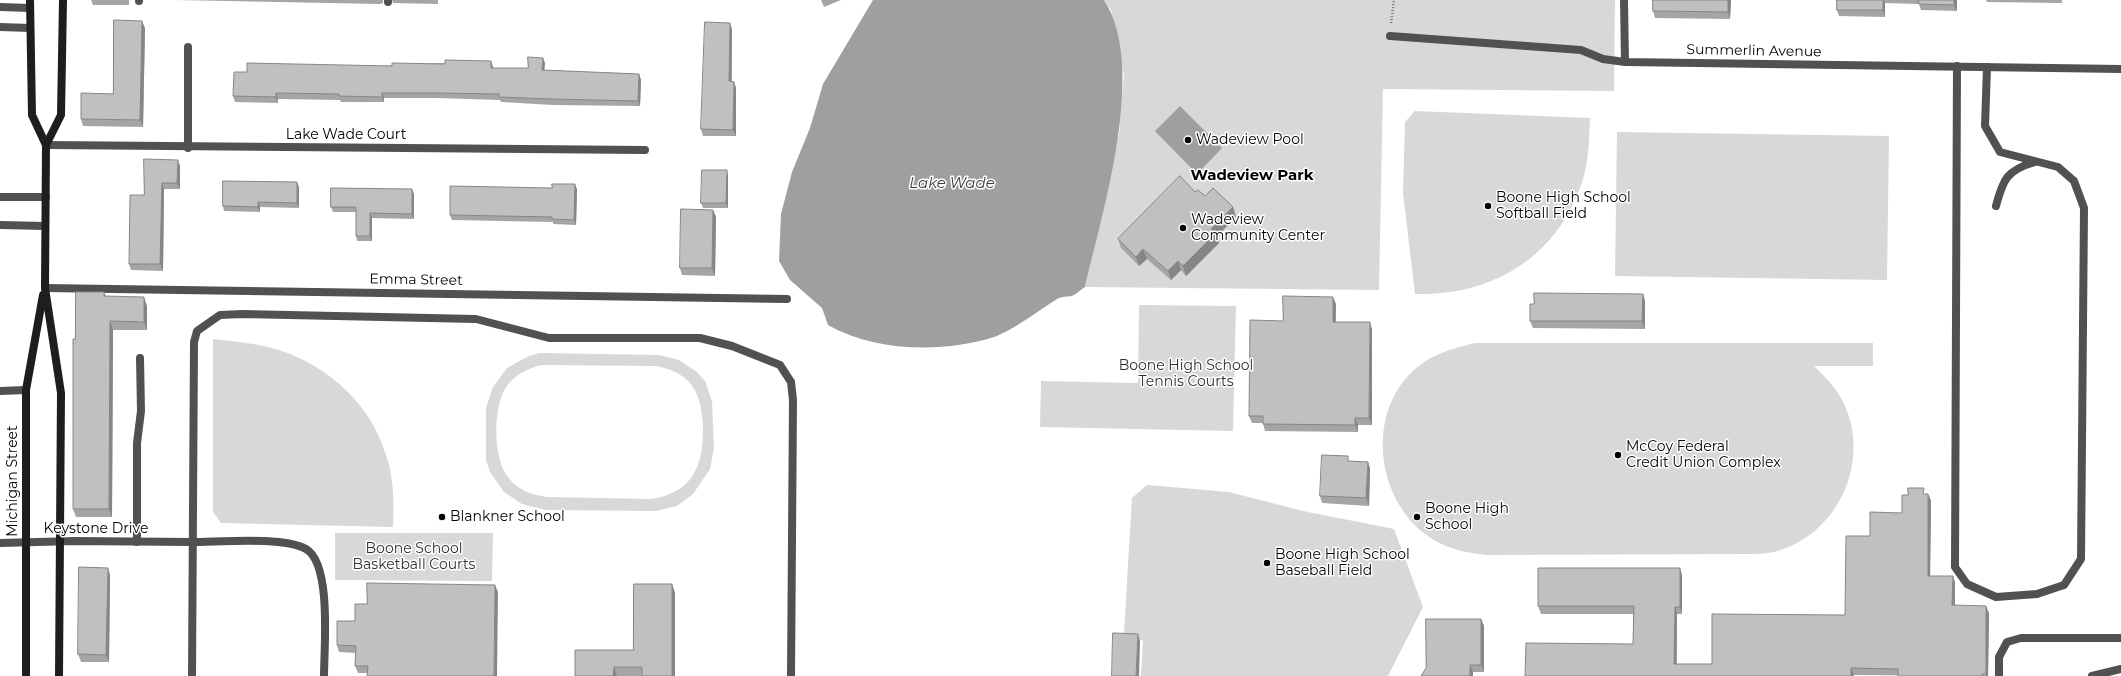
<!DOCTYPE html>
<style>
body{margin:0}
canvas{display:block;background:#fff}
</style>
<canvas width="2121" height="676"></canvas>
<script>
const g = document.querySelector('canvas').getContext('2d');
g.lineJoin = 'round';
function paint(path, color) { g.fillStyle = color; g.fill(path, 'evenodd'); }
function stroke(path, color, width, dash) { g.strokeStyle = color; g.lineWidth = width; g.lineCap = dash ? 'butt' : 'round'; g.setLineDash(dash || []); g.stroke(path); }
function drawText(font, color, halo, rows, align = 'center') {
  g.font = font + ' Montserrat,sans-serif'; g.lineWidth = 3; g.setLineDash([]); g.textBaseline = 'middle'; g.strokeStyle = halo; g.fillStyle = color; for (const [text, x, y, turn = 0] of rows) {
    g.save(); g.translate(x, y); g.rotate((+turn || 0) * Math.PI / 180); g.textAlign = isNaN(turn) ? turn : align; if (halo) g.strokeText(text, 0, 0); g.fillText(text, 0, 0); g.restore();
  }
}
const green = new Path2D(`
 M1104 0H1615L1614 91 1383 89 1379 290 1085 287 1119 134 1124 76 1111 10Z
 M1415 111 1590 118C1589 138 1589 160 1583 179 1559 256 1494 296 1415 294L1403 193 1405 122Z
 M1617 132 1889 136 1887 280 1615 276Z
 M1139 305 1236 306 1233 431 1040 427 1041 381 1138 383Z
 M213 339C231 341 250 343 268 347 321 360 368 399 385 452 394 476 394 502 393 527L221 523 213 512Z
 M1475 343H1873V366H1814C1824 376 1834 386 1841 398 1873 456 1841 532 1778 551 1767 554 1756 554 1745 554L1487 555C1465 553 1443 548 1425 534 1372 493 1366 402 1424 362 1439 352 1458 347 1475 343Z
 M540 353 659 355 679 360 697 372 705 381 712 401 714 448 710 469 693 494 677 506 656 511 546 510 522 504 504 492 490 472 486 460V408L493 387 507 368 529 356ZM542 365 656 366C693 373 702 394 703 429 703 467 692 493 651 499L547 497C532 495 517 490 508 477 493 458 493 410 505 389 512 376 528 368 542 365Z
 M1147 485 1229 492 1303 511 1394 529 1423 607 1388 676H1141L1143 641 1124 633 1132 498Z
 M335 533H493L492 581 335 580Z`);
const water = new Path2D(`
 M873 0H1104C1148 68 1102 212 1085 287 1081 289 1077 294 1072 296 1067 297 1062 296 1057 299 1041 309 1012 331 994 337 943 353 875 352 828 325L822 308 790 280 779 261 781 214 792 172 810 128 823 84Z
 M1180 106 1222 148 1197 174 1155 131Z`);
const path = new Path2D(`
 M1391 23 1394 0`);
const lane = new Path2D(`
 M388 2V0
 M0 7 30 8
 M0 27 30 28
 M1957 66 1955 567 1967 584 1996 597 2037 594 2064 585 2081 559 2084 208 2074 181 2058 167 2000 152 1985 126 1987 67
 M188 148V47
 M0 197H46
 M1996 206C2003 179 2007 170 2035 162
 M0 225 45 226
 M0 391 26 390
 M137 542V443L141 411 140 358
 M191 542C220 542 283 536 306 549 332 564 324 649 324 676
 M192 676 194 342 197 331 220 315 242 314 476 319 549 338H700L732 346 780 365 791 382 793 400 791 676
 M1999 676V657L2007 642 2021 638H2121
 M2092 676 2121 669`);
const street = new Path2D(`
 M1624 0 1625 62
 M139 1V0
 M1390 36 1581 50 1603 59 1625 62 2121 69
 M46 145 645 150
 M45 288 787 299
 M0 543 75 541 191 542`);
const secondary = new Path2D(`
 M30 0 32 115 46 145
 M26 676V390L43 295
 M59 676 61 393 45 288 46 145 61 115 63 0`);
const wall = new Path2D(`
 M91 0H129V5H93Z
 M176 0H383V3L380 4Z
 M392 0H438V4L393 3Z
 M821 0H841L824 7Z
 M1653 0H1731L1730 19 1655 18 1653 11Z
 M1837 0H1957V11L1921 10 1919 4 1885 3V17L1839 16 1837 10Z
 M1986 0H2062V3L1987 2Z
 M145 28 143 127 83 126 81 119 113 94Z
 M732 29V81L734 82 736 88V136H703L701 129Z
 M491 61 493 68H528L545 63 544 70 639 74 641 80 640 106 553 105 501 102 500 100 438 98H384V102H341L340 100 278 99V103L235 102 233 96 247 72Z
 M180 166V189H164L163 271 131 270 129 264 144 195Z
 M728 175V208H703L701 203Z
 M299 187V208L260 207V212L224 211 223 206Z
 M552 188 577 189 576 225 553 224V222L452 220 450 215Z
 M1195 192 1233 207 1236 217 1217 236 1219 243 1186 276 1181 270 1171 280 1147 259 1139 266 1121 248 1118 239Z
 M414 194V219L372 218V241H357L356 236V212H333L331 207Z
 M713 210 716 217 715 276 682 275 680 268Z
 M104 292 106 296 147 306V330H113L112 517H76L73 509 75 339Z
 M1643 294 1645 301V329L1533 328 1530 321Z
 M1336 304V322L1372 329V425H1358V432L1265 431 1263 423H1252L1249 416 1283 321Z
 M1350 461 1368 462 1370 469 1369 506 1322 503 1320 496Z
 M1926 494H1928L1931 501 1930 576H1953L1955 583V605L1989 613 1988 676 1854 675V676H1525L1633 644V614H1541L1538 606 1682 575V614H1677V664H1712L1845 615 1870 536 1902 513Z
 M110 575 109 662H81L78 654Z
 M672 584 675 593V676H575L633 650Z
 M498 592 367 673H358L355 666 356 653 339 652 337 645 367 604Z
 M1481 619 1484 626V672H1473L1426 668Z`);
const shadedWall = new Path2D(`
 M1728 0H1731L1730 19 1728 12Z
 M1883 0H1884L1885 3V17L1883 10Z
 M1954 0H1957V11L1954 5Z
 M142 21 145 28 143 127 140 120Z
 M730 23 732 29 731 88 729 81Z
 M543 58 545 63 544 75 542 70Z
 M491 61 493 67V73L491 68Z
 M639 74 641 80 640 106 638 101Z
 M734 82 736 88V136L733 130Z
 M276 93 278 99V103L276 97Z
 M382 93 384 98V102L382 97Z
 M178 160 180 166V189L177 183Z
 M727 170 728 175V208L726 203Z
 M297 182 299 187V208L297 203Z
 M162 183 164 189 163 271 160 264Z
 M575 184 577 189 576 225 574 220Z
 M412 189 414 194V219L412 214Z
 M258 202 260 207V212L258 207Z
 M1233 207 1236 217 1217 236 1219 243 1186 276 1183 266 1211 229Z
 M713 210 716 217 715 276 712 268Z
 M370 213 372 218V241L370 236Z
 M1143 249 1147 259 1139 266 1136 257Z
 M1178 261 1181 270 1171 280 1168 271Z
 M1643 294 1645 301V329L1642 321Z
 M144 297 147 306V330L144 322Z
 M1333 297 1336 304 1335 329 1333 322Z
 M110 321 113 330 112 517 109 509Z
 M1370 322 1372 329V425L1369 418Z
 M1355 418 1358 425V432L1355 425Z
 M1368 462 1370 469 1369 506 1366 498Z
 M1928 494 1931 501 1930 583 1928 576Z
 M108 568 110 575 109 662 106 655Z
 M1680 568 1682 575V614L1680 607Z
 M1953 576 1955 583V613L1952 605Z
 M672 584 675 593V676H672Z
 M495 585 498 592 497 676H494Z
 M1986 606 1989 613 1988 676H1986Z
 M1675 607 1677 614 1676 671 1674 664Z
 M1481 619 1484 626V672L1481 665Z
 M1138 634 1140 641 1139 676H1136Z
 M1470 665 1473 672V676H1470Z
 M614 667 617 676H613Z
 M1851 668 1854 675V676H1851Z`);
const building = new Path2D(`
 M1653 0H1728V12L1653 11Z
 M1837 0H1883V10H1837Z
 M1919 0H1954V5L1919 4Z
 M114 20 142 21 140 120 81 119V93L113 94Z
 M705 22 730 23 729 81 734 82 733 130 701 129Z
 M528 57 543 58 542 70 639 74 638 101 551 99 499 97V94L436 93H382V97L339 96V94L276 93V97L233 96 234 72H247V63L392 66V63L445 64V60L491 61V68H528Z
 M144 159 178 160 177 183H162L160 264H129L130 195H144Z
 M702 170H727L726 203H701Z
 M1180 176 1195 192 1198 190 1205 196 1213 188 1233 207 1211 229 1216 233 1183 266 1178 261 1168 271 1143 249 1136 257 1118 239Z
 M223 181 297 182V203L258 202V207L223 206Z
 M552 184H575L574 220 552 219V217L450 215V186L552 188Z
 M331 188 412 189V214L370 213V236H356V207H331Z
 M681 209 713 210 712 268H680Z
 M76 292H104V296L144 297V322L110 321 109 509H73V339H75Z
 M1534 293 1643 294 1642 321H1530V304H1534Z
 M1283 296 1333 297V322H1370L1369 418H1355V425L1263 424V416H1249L1250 320 1283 321Z
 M1322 455 1348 456V461L1368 462 1366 498 1320 496Z
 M1908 488H1924L1923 494H1928V576H1953L1952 605 1986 606V674H1982V676H1898V669L1851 668V676H1525L1526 643 1633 644 1634 606H1538V568H1680V607H1675L1674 664H1712V614L1845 615 1846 536H1870V512L1902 513V495H1908Z
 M79 567 108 568 106 655 78 654Z
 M367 583 495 585 494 676H367L368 666H355L356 646 337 645V621H355V604H367Z
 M634 584H672V676H642V667H614L613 676H575V650H633Z
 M1426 619H1481V665H1470V676H1421L1426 668Z
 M1113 633 1138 634 1136 676H1112Z`);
const markers = [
 [1188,140,4,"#000"],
 [1488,206,4,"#000"],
 [1183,228,4,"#000"],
 [1618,455,4,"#000"],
 [442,517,4,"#000"],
 [1417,517,4,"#000"],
 [1267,563,4,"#000"]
];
const streetNames = [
 ["Summerlin Avenue",1754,51,1],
 ["Lake Wade Court",346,135],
 ["Emma Street",416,280,1],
 ["Michigan Street",13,481,-90],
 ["Keystone Drive",96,529]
];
const poiNames = [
 ["Wadeview Pool",1196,140],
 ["Boone High School",1496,198],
 ["Softball Field",1496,214],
 ["Wadeview",1191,220],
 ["Community Center",1191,236],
 ["McCoy Federal",1626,447],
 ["Credit Union Complex",1626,463],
 ["Boone High",1425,509],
 ["School",1425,525],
 ["Blankner School",450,517],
 ["Boone High School",1275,555],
 ["Baseball Field",1275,571]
];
const parkNames = [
 ["Boone High School",1186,366],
 ["Tennis Courts",1186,382],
 ["Boone School",414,549],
 ["Basketball Courts",414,565]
];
const neighbourhoodNames = [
 ["Wadeview Park",1252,176]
];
const waterNames = [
 ["Lake Wade",952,184]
];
paint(green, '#d8d8d8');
paint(water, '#9f9f9f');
stroke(path, '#737373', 2.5, [1, 2]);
stroke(lane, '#515151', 8);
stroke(street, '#515151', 8);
stroke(secondary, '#1e1e1e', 8);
paint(wall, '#a5a5a5');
paint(shadedWall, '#868686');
paint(building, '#c0c0c0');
stroke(building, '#868686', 1);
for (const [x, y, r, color] of markers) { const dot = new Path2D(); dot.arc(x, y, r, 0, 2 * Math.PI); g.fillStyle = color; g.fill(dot); stroke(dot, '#fff', 1.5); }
drawText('14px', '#000', '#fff', streetNames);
drawText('14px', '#000', '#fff', poiNames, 'left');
drawText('14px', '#2f2f2f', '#fff', parkNames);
drawText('bold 15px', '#000', '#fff', neighbourhoodNames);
drawText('italic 15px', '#404040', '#fff', waterNames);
</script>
